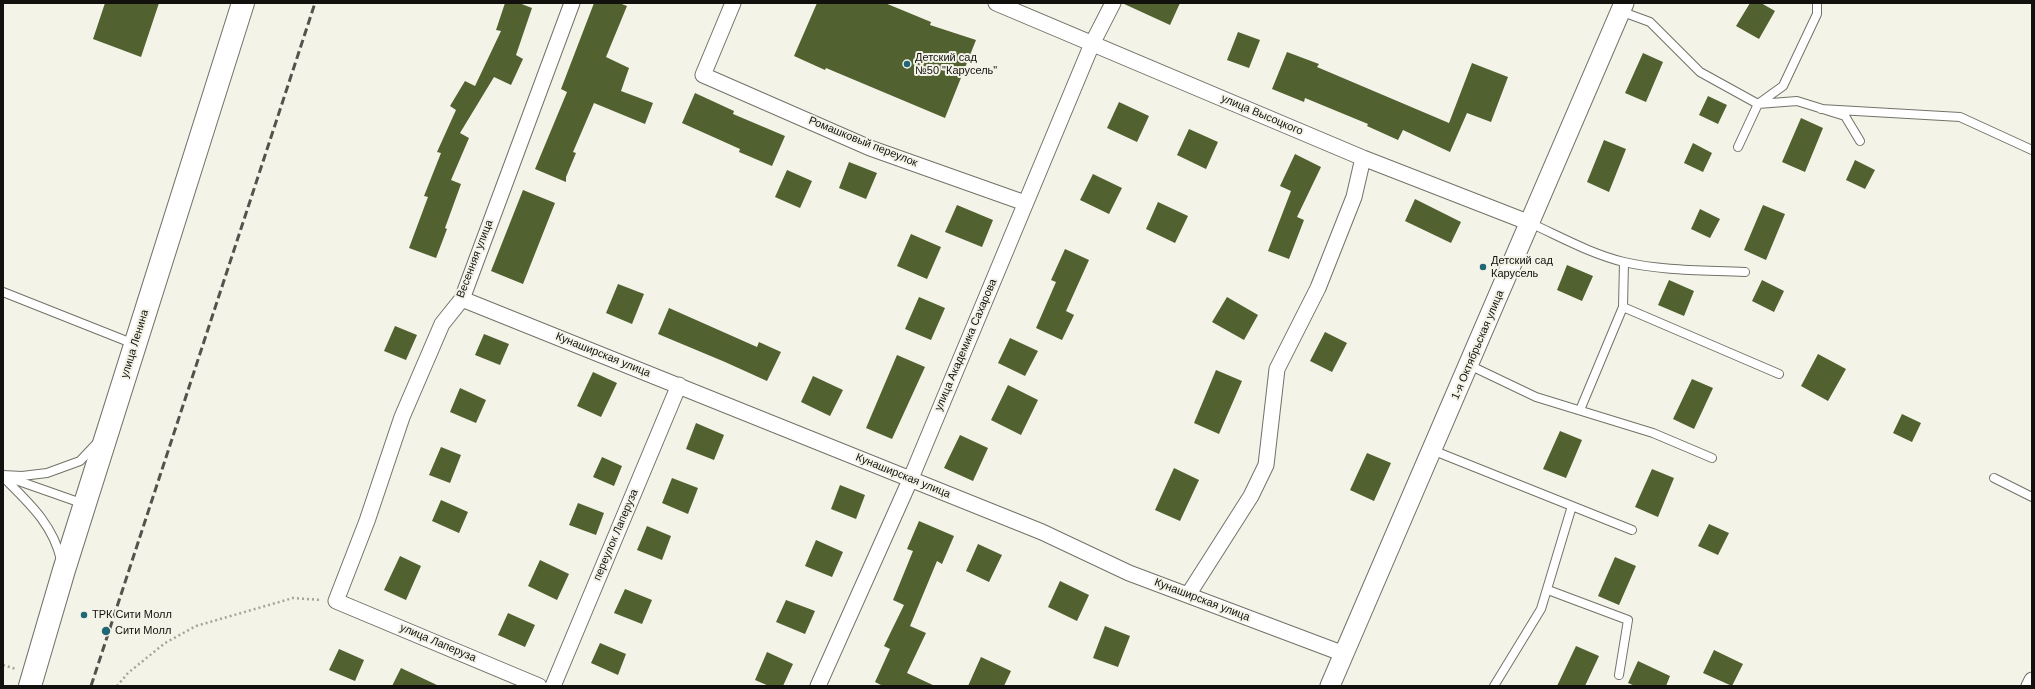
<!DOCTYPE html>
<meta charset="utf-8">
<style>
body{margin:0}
#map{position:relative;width:2035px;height:689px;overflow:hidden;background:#f4f3e8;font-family:Arial,sans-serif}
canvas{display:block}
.frame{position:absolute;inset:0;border:4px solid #12110d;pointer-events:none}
</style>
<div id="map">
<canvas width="2035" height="689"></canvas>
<div class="frame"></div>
</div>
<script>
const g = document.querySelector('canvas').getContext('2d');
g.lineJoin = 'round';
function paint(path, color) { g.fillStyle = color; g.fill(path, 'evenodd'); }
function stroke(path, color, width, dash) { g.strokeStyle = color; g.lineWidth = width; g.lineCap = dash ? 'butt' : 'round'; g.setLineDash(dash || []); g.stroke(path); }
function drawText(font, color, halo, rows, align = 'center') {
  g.font = font + ' Arial,sans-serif'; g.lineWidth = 4; g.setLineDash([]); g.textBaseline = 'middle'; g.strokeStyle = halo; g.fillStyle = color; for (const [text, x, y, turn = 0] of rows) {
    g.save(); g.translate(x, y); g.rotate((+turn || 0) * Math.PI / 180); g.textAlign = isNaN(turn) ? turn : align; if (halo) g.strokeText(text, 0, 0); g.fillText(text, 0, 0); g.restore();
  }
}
const building = new Path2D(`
 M105 3H159L141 57 93 39Z
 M505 3H519L532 8 516 55 523 59 511 85 494 77 460 133 469 138 451 180 461 184 445 228 447 229 436 258 409 248 428 197 424 196 441 153 437 152 456 110 450 106 465 81 475 86 501 31 496 30Z
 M594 3H619L627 6 606 57 629 68 621 91 653 103 645 124 594 103 573 152 576 153 566 177V182L535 169 567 92 561 89Z
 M817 3H885L931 22 930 25 976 40 945 118 826 68 825 70 794 56Z
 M1122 3H1180L1170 25Z
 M1750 3H1761L1775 11 1759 39 1736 26Z
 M1238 32 1260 40 1249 68 1227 60Z
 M1287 52 1319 64 1317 67 1449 123 1472 63 1508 77 1491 122 1467 113 1450 152 1403 130 1398 140 1367 126 1368 124 1305 98 1304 102 1272 89Z
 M1643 53 1663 62 1646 102 1625 93Z
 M695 93 734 111 733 114 785 136 772 166 739 152 740 149 682 123Z
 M1708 96 1727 105 1718 124 1699 115Z
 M1119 102 1149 116 1137 142 1107 128Z
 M1801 118 1823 128 1805 172 1782 162Z
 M1189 129 1218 142 1206 169 1177 155Z
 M1604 140 1626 149 1609 192 1587 182Z
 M1693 143 1712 153 1703 172 1684 163Z
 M1295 154 1321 167 1297 217 1304 220 1289 259 1268 251 1291 191 1280 186Z
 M1855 160 1875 170 1865 189 1846 180Z
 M849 162 877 173 866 199 839 188Z
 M787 170 812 181 800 208 775 197Z
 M1093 174 1122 188 1109 214 1080 200Z
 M523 190 555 203 523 284 491 271Z
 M1415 199 1461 222 1451 243 1405 221Z
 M1158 202 1188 216 1175 243 1146 229Z
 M957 205 993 220 982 247 945 232Z
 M1763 205 1785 214 1766 260 1744 250Z
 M1700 209 1720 219 1710 238 1691 229Z
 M911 234 941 247 927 279 897 266Z
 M1065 249 1089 260 1066 311 1074 315 1062 340 1036 328 1056 282 1051 280Z
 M1567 265 1593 276 1582 301 1557 290Z
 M1669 280 1694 291 1684 316 1658 305Z
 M1762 280 1784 291 1774 312 1752 301Z
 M618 284 644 294 632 324 606 313Z
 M919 297 945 308 931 340 905 329Z
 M1227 297 1258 315 1244 340 1212 322Z
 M669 308 757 347 759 342 781 352 767 381 725 362 658 334Z
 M395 326 417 335 406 360 384 351Z
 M1325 332 1347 343 1332 372 1310 361Z
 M484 334 509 344 500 365 475 355Z
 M1010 338 1038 351 1025 376 998 363Z
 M1818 354 1846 369 1828 401 1801 386Z
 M897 355 925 367 892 439 866 428Z
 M1216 370 1242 381 1219 434 1194 423Z
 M593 372 617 383 601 417 577 406Z
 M813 376 843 390 830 416 801 402Z
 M1692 379 1713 388 1694 429 1673 419Z
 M1008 385 1038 400 1021 435 991 420Z
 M460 388 486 400 476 423 450 412Z
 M1902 414 1921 423 1912 442 1893 433Z
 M696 423 724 435 714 460 686 449Z
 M1560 431 1582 440 1566 478 1543 469Z
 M960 435 988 448 973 481 944 468Z
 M441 447 461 455 450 483 429 475Z
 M1367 453 1391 463 1374 501 1350 490Z
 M602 457 622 466 614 486 593 477Z
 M1174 468 1199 480 1180 521 1155 510Z
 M1652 469 1674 478 1658 517 1635 507Z
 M672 478 698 488 688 514 662 503Z
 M840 485 865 495 856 519 831 509Z
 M441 500 468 512 459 533 432 521Z
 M578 503 604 513 596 535 569 525Z
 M919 521 954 536 942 564 937 561 910 626 926 633 907 673 935 686H883L875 682 890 649 884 646 904 605 893 600 913 551 907 549Z
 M1709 524 1729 533 1718 555 1698 546Z
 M647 526 671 536 662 560 637 550Z
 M816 540 843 552 832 577 805 566Z
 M978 544 1002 555 989 582 966 571Z
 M400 556 421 566 406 600 384 590Z
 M1615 557 1636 566 1619 605 1598 596Z
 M540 560 569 574 557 600 528 586Z
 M1060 581 1089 595 1077 621 1048 607Z
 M625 589 652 600 642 624 614 613Z
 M786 600 815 611 805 634 776 622Z
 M508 613 535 625 525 647 498 635Z
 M1105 626 1130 636 1118 667 1093 658Z
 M600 643 626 654 618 675 591 663Z
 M1576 646 1599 656 1585 686H1557Z
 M339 649 364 660 355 681 329 670Z
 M1714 650 1743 664 1732 686 1703 673Z
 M767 652 793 664 783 686H769L755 680Z
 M981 657 1011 671 1004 686H968Z
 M1638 661 1670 676 1666 686H1635L1628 683Z
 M401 668 439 686H392Z`);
const path = new Path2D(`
 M3 665 16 669
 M117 686 128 673 165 643 196 626 293 598 321 600`);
const service = new Path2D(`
 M1620 11 1650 22 1700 72 1758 104 1738 147
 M1758 104 1783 86 1817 14V3
 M1758 104 1797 101 1845 116 1860 141
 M1821 109 1960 117 2032 150
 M1530 223C1561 237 1591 254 1624 262 1663 271 1705 270 1745 272
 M3 292 134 344
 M1623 307 1779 374
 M1469 365 1536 397 1653 433 1712 458
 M1580 410 1623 307 1624 262
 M1432 450 1632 530
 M3 475 22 476 47 473 80 461 96 444
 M3 477C28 502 53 524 61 560
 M10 478 84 504
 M1994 478 2032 497
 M1548 590 1628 620 1619 675
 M1494 686 1541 609 1572 506`);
const minor = new Path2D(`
 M733 3 703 75 870 148 1025 203
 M996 3 1363 158 1530 223
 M462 299 1042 532 1129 573 1344 654
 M1188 595 1251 496 1266 465 1277 369 1318 288 1354 197 1363 158
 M539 686 336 601 367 521 402 417 442 324 462 299 572 3
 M553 686 679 385
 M818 686 911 478 1092 44 1113 3
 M2029 686 2032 680`);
const tertiary = new Path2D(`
 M1330 686 1624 3`);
const primary = new Path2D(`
 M30 686 64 570 243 3`);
const rail = new Path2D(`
 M91 686 315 3`);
const markers = [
 [907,64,4,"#206776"],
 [1483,267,4,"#206776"],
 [84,615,4,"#206776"],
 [106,631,5,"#206776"]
];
const poiNames = [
 ["Детский сад",915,58],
 ["№50 \"Карусель\"",915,71],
 ["Детский сад",1491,261],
 ["Карусель",1491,274],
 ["ТРК Сити Молл",92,615],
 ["Сити Молл",115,631]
];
const streetNames = [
 ["улица Высоцкого",1262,115,23],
 ["Ромашковый переулок",863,142,22],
 ["Весенняя улица",475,259,-69],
 ["улица Ленина",135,344,-73],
 ["улица Академика Сахарова",966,345,-67],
 ["1-я Октябрьская улица",1478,345,-67],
 ["Кунаширская улица",603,355,22],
 ["Кунаширская улица",903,476,22],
 ["переулок Лаперуза",616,535,-67],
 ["Кунаширская улица",1202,600,21],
 ["улица Лаперуза",438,643,23]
];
paint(building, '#516130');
stroke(service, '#737268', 10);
stroke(minor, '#737268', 17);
stroke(tertiary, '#737268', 21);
stroke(primary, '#737268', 24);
stroke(path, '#a5a49b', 2.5, [2, 3]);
stroke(service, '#fff', 8);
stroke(minor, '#fff', 15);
stroke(tertiary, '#fff', 19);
stroke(primary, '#fff', 22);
stroke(rail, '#53524c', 3, [8, 4]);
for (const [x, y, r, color] of markers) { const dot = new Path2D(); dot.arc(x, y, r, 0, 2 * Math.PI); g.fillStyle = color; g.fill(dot); stroke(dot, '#f4f3e8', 1.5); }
drawText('11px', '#12110d', '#f4f3e8', poiNames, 'left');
drawText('11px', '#12110d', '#f4f3e8', streetNames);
</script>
